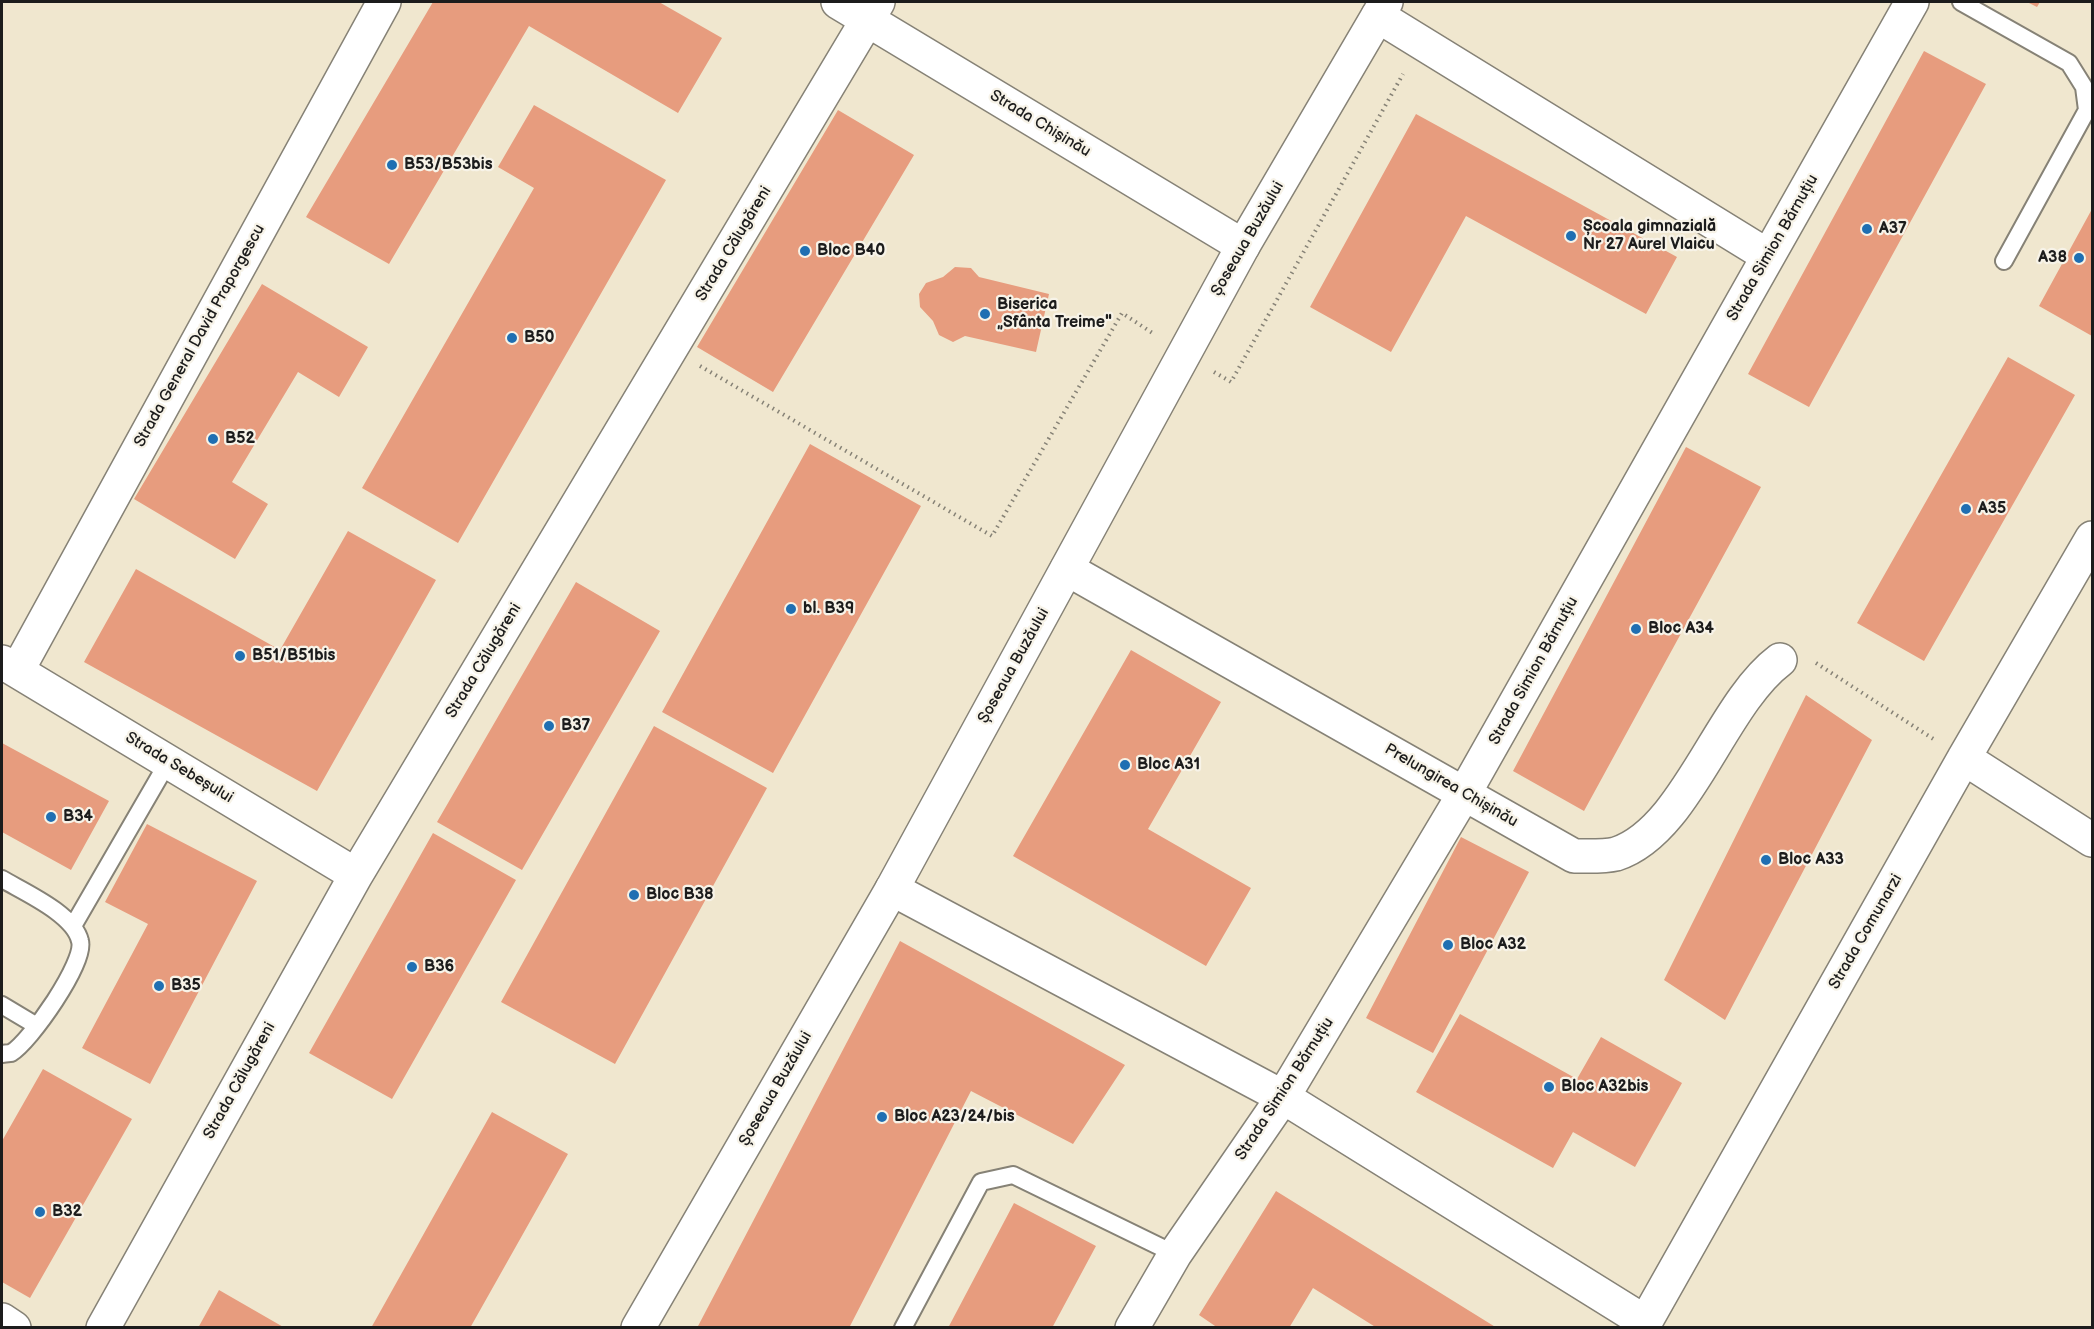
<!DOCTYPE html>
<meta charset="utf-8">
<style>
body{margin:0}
#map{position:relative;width:2094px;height:1329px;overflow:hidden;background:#f0e7cf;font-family:"Balsamiq Sans",sans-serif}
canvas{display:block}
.frame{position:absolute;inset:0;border:3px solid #1c1c1c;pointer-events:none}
</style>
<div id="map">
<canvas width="2094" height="1329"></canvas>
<div class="frame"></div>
</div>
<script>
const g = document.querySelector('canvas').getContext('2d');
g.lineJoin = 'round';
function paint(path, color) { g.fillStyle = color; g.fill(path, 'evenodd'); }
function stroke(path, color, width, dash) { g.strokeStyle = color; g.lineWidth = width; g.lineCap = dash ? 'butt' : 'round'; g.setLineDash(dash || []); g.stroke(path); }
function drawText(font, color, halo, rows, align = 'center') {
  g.font = font + ' "Balsamiq Sans",sans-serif'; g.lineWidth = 4.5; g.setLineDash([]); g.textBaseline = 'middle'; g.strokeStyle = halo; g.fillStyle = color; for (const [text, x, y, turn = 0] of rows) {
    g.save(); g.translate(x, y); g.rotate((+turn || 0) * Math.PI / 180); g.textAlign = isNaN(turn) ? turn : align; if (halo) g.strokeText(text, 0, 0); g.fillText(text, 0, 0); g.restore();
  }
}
const building = new Path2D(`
 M433 2H659L722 38 678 113 529 26 389 264 306 217Z
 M2027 2H2040L2037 7Z
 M1924 51 1986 84 1809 407 1748 374Z
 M534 105 666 180 458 543 362 488 534 188 498 167Z
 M838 110 914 155 773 392 697 347Z
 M1416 114 1677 257 1646 314 1466 216 1391 352 1310 307Z
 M2092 209V336L2039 306Z
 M955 267 971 268 979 277 1049 294 1036 352 965 336 953 342 939 335 933 321 920 307 919 294 926 283 943 277Z
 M262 284 368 347 339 397 298 372 232 482 268 504 235 559 134 499Z
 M2008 357 2075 395 1924 661 1857 623Z
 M810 444 921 506 773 773 662 712Z
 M1686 447 1761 487 1584 811 1513 771Z
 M348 531 436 580 317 791 84 662 136 569 280 650Z
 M576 582 660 631 522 870 437 822Z
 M1131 650 1221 702 1148 829 1251 888 1206 966 1013 856Z
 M1806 695 1872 740 1725 1020 1664 980Z
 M654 726 767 788 615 1064 501 1002Z
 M2 743 109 801 71 870 2 832Z
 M147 824 257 881 150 1084 82 1048 148 924 105 902Z
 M433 833 516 880 392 1099 309 1053Z
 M1461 837 1529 872 1433 1053 1366 1018Z
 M900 941 1125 1065 1073 1144 971 1091 849 1328H697Z
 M1460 1014 1577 1079 1601 1037 1682 1083 1635 1167 1573 1132 1553 1168 1416 1092Z
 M43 1069 132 1119 30 1298 2 1282V1141Z
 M492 1112 568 1154 470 1328H371Z
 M1276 1191 1497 1328H1377L1313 1288 1289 1328H1218L1199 1315Z
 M1014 1203 1096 1246 1052 1328H948Z
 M219 1290 285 1328H198Z`);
const path = new Path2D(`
 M700 366 992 536 1122 313 1154 334
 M1214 372 1231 382 1403 74
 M1816 663 1935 740`);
const lane = new Path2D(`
 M1961 2 2069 63 2084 87 2087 110 2004 261
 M2 879C24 892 74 914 80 941 86 962 30 1042 11 1053 10 1053 2 1054 2 1054
 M73 926 168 762
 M2 1005 37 1026
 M903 1328 981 1182 1013 1175 1175 1254`);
const street = new Path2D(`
 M838 2 1243 246
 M1378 16 1768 256
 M1067 569 1574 856C1587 856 1603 857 1616 854 1687 831 1720 705 1780 660
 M2 662 356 875
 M17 671 384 2
 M1964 758 2092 840
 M892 889 1283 1097 1645 1322
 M2 1320 14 1328
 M103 1328 356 875 878 2
 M1132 1328 1175 1254 1283 1097 1464 794 1912 2
 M1642 1328 1964 758 2092 538`);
const primary = new Path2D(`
 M638 1328 892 889 1243 246 1386 2`);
const markers = [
 [392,165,6,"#1f6fb2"],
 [1867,229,6,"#1f6fb2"],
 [1571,236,6,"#1f6fb2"],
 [805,251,6,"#1f6fb2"],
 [2079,258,6,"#1f6fb2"],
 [985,314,6,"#1f6fb2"],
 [512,338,6,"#1f6fb2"],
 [213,439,6,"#1f6fb2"],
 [1966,509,6,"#1f6fb2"],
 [791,609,6,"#1f6fb2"],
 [1636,629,6,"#1f6fb2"],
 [240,656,6,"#1f6fb2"],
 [549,726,6,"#1f6fb2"],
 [1125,765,6,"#1f6fb2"],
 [51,817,6,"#1f6fb2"],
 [1766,860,6,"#1f6fb2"],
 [634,895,6,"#1f6fb2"],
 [1448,945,6,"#1f6fb2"],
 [412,967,6,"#1f6fb2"],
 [159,986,6,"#1f6fb2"],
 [1549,1087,6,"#1f6fb2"],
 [882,1117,6,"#1f6fb2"],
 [40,1212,6,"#1f6fb2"]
];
const streetNames = [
 ["Strada Chișinău",1040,124,31],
 ["Șoseaua Buzăului",1248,239,-60],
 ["Strada Călugăreni",734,244,-59],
 ["Strada Simion Bărnuțiu",1773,248,-60],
 ["Strada General David Praporgescu",200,336,-61],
 ["Strada Călugăreni",484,661,-59],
 ["Șoseaua Buzăului",1014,666,-61],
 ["Strada Simion Bărnuțiu",1534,671,-61],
 ["Strada Sebeșului",179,768,31],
 ["Prelungirea Chișinău",1451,786,30],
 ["Strada Comunarzi",1866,932,-60],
 ["Strada Călugăreni",240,1081,-61],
 ["Șoseaua Buzăului",776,1089,-60],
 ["Strada Simion Bărnuțiu",1285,1089,-57]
];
const poiNames = [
 ["B53/B53bis",404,165],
 ["Școala gimnazială",1583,227],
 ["Nr 27 Aurel Vlaicu",1583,245],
 ["A37",1879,229],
 ["Bloc B40",817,251],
 ["A38",2067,258,"right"],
 ["Biserica",997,305],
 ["„Sfânta Treime\"",997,323],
 ["B50",524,338],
 ["B52",225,439],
 ["A35",1978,509],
 ["bl. B39",803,609],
 ["Bloc A34",1648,629],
 ["B51/B51bis",252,656],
 ["B37",561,726],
 ["Bloc A31",1137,765],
 ["B34",63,817],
 ["Bloc A33",1778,860],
 ["Bloc B38",646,895],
 ["Bloc A32",1460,945],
 ["B36",424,967],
 ["B35",171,986],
 ["Bloc A32bis",1561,1087],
 ["Bloc A23/24/bis",894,1117],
 ["B32",52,1212]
];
paint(building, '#e79c7e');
stroke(lane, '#868276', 20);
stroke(street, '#868276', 36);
stroke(primary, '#868276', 36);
stroke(path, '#868276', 4, [1.5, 4.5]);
stroke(lane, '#fff', 16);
stroke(street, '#fff', 33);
stroke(primary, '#fff', 33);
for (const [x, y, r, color] of markers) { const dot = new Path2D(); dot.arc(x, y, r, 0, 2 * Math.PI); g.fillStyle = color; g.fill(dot); stroke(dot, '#f7f3e8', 2); }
drawText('16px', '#1c1c1c', '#f7f3e8', streetNames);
drawText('bold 16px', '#1c1c1c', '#f7f3e8', poiNames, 'left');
</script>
